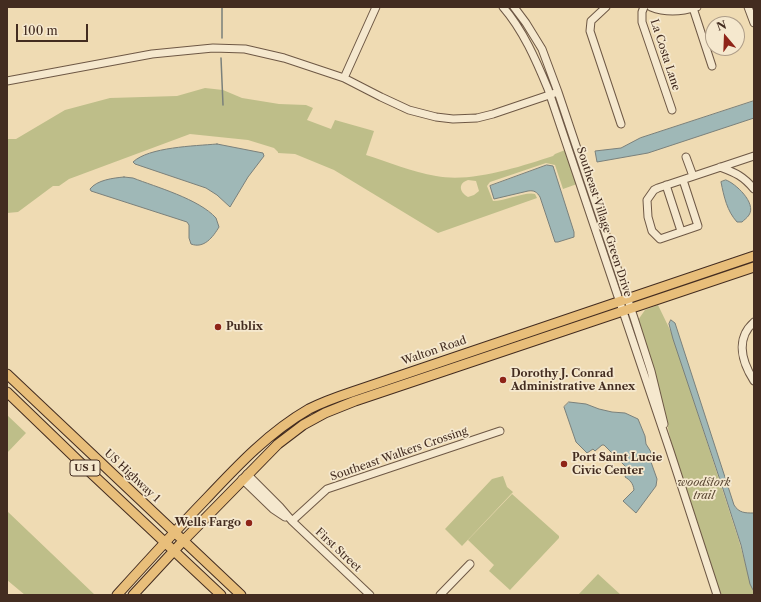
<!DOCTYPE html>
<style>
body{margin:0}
#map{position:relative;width:761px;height:602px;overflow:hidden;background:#efdbb3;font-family:"Libre Caslon Text",serif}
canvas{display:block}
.frame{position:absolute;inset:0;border:8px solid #432c20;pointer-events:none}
.north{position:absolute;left:705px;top:16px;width:40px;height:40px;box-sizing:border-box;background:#f5e8ce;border:1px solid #ae9d88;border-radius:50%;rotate:341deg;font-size:11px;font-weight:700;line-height:16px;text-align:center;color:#432c20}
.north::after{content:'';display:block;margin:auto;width:14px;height:18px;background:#8f2418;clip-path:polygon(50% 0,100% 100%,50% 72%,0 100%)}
.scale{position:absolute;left:16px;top:24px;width:72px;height:18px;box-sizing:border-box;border:2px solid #432c20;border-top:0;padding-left:5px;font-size:12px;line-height:14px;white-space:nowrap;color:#432c20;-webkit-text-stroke:3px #f5e8ce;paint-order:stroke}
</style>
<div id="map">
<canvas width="761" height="602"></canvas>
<div class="frame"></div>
<div class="north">N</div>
<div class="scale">100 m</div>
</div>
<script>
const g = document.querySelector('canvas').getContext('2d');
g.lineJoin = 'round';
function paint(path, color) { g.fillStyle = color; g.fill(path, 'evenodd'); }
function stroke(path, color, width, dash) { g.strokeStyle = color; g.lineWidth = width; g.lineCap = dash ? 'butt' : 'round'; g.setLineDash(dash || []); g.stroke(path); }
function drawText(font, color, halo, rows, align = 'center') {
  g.font = font + ' "Libre Caslon Text",serif'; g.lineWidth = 3.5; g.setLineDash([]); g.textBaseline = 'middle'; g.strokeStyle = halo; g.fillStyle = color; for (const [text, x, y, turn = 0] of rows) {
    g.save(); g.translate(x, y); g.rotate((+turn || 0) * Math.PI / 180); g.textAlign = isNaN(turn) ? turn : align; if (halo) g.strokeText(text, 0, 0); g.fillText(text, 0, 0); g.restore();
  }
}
const green = new Path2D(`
 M205 88 223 90 242 98 279 104 306 105 313 108 307 120 331 129 335 120 374 131 366 155C389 162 412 172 436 176 471 183 519 167 553 156L555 154 565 150 577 184 563 189 555 165 546 163 490 182 487 186 493 201C504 201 527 191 535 194L537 198 438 233 334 170 295 154 278 153V152L274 148 248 140 190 134 69 179 59 186H53L18 212 7 213V139H16L65 110 110 98 177 96ZM468 180 476 181 479 191 474 195 468 197C459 192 458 183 468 180Z
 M658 305 672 334 739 541 754 595H720L676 463 662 402 638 320 645 310Z
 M7 415 26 433 7 453Z
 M503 476 507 487 513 492 462 546 445 529 492 479Z
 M512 494 559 536V538L510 590 489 571 494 565 468 540Z
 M7 511 95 595H25L7 580Z
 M598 574 621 595H578Z`);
const water = new Path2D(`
 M754 101V118L648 153 597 162 595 151 621 148 640 138Z
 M217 144 263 153 264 156 248 177 230 207 217 195 206 188 135 164 133 162C149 147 194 146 217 144Z
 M547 165 553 166 574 232V237L558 242H555L540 197C537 192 534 190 528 191L494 199 490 186Z
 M124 177 133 178C156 187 199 199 216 218 217 221 218 224 219 227 213 237 204 249 191 244L189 238V225L187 222 91 191 90 189C97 180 113 178 124 177Z
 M726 180C735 183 757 203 749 215 747 218 744 220 742 222H737C727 211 724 197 721 182Z
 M671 320 675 323 734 505C739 513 745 513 754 513V592L750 584 741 545 722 486 673 339 669 324Z
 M569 402 586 404 599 409 612 412 625 413 638 419 645 436 646 444 651 452V462L657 479 656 486 636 513 623 501 634 490C633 483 630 480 625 477L627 472V468L604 445H602L595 451 593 449 587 453 576 442 564 407Z`);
const stream = new Path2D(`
 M222 38V7
 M221 58 223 105`);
const minor = new Path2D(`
 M503 7C523 30 536 60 548 89L670 451 717 595
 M514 7 526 23 542 49 558 92 634 318 651 371 664 424
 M606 7 591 21 590 31 621 124
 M644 7 642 12V22L672 110
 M651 7C666 13 681 12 697 7
 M748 7 754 23
 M693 8 712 66
 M344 78 376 7
 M7 81 152 54 213 48 245 49 284 58 344 78 381 97 409 110 436 117 453 119 477 118 493 114 558 92
 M686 157 693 176
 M720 167C736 173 743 176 754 189
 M683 180 698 226 660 239 652 231 648 217 647 200 654 190 658 188 754 156
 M666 185 681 231
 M754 322C735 339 742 362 754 381
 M247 474 280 507 292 521 370 595
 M242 479 273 509 285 517
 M292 521 327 489 500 431
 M440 595 470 564`);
const major = new Path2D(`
 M7 374 241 595
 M7 392 91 473 221 595
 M117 595C146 563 176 530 206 499 238 465 269 432 309 409 323 402 337 397 352 392L754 256
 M133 595 183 541 278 444 303 425 325 413 355 401 754 267`);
const markers = [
 [218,327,4,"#8f2418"],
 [503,380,4,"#8f2418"],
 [564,464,4,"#8f2418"],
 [249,523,4,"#8f2418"]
];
const shields = [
 [85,468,30]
];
const shieldNames = [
 ["US 1",85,468]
];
const streetNames = [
 ["La Costa Lane",665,55,72],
 ["Southeast Village Green Drive",604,222,72],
 ["Walton Road",434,351,-19],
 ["Southeast Walkers Crossing",399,454,-19],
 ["US Highway 1",132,476,43],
 ["First Street",338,550,43]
];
const poiNames = [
 ["Publix",226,327],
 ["Dorothy J. Conrad",511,374],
 ["Administrative Annex",511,387],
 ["Port Saint Lucie",572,458],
 ["Civic Center",572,471],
 ["Wells Fargo",241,523,"right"]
];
const parkNames = [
 ["woodstork",704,483],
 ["trail",704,496]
];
paint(green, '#bebe89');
paint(water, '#9fb8b7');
stroke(water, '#7a807b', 1);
stroke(stream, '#7a807b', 1.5);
stroke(minor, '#6e5845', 9);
stroke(major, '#432c20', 11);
stroke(minor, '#f5e8ce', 7);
stroke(major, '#e8be7a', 9);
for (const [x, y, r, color] of markers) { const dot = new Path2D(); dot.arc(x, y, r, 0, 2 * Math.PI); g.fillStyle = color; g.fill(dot); stroke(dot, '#f5e8ce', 1.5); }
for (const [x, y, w] of shields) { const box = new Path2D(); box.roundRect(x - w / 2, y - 8, w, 16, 3); g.fillStyle = '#f5e8ce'; g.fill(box); stroke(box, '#432c20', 1); }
drawText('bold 10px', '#432c20', null, shieldNames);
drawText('11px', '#432c20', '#f5e8ce', streetNames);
drawText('bold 11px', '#432c20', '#f5e8ce', poiNames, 'left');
drawText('italic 11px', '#5c4935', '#f5e8ce', parkNames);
</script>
